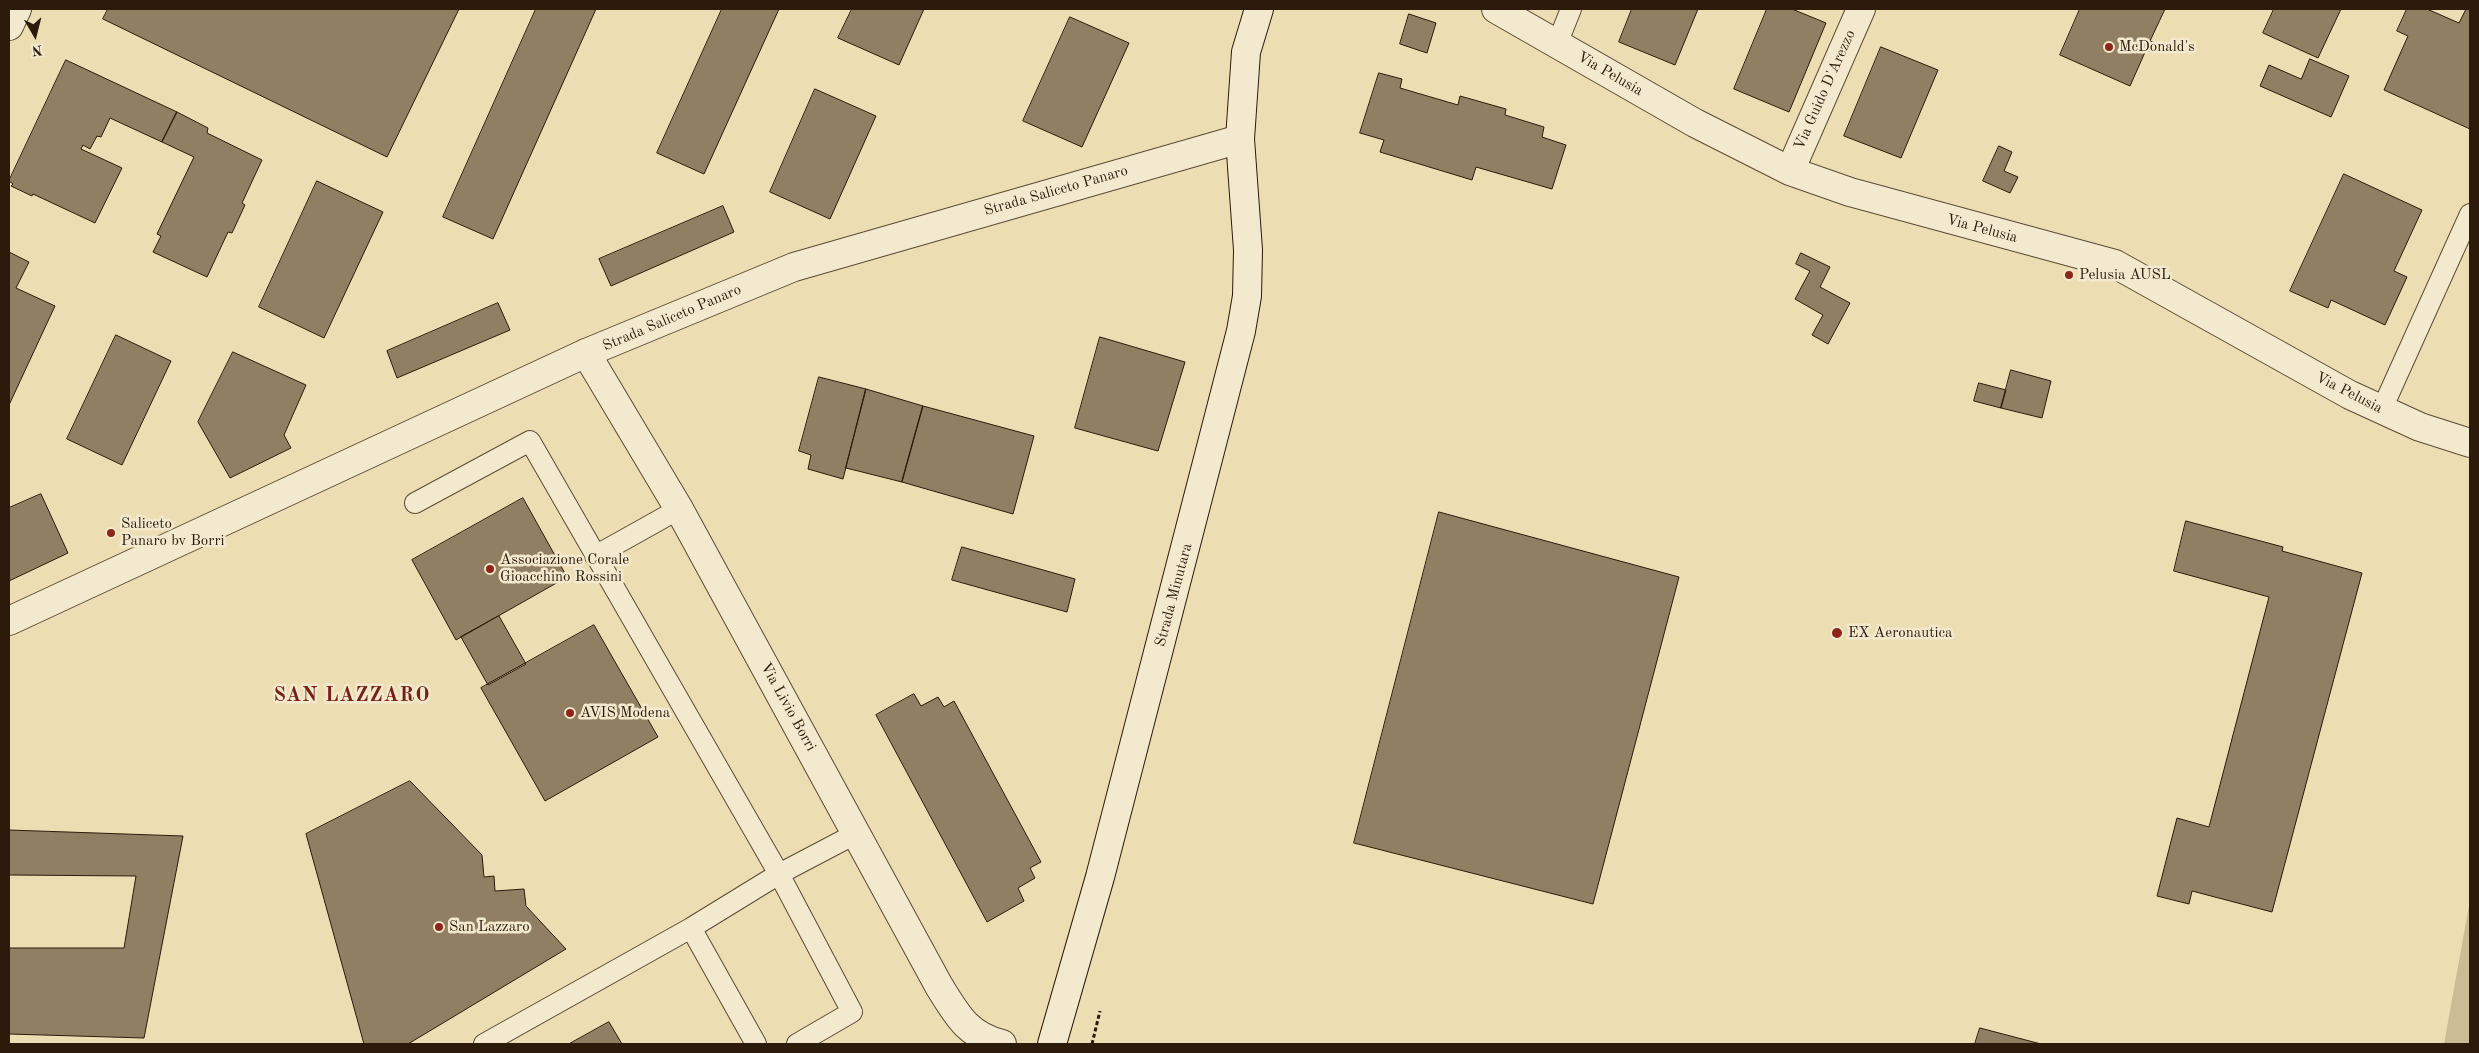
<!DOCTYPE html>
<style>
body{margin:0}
#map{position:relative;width:2479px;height:1053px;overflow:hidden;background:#edddb3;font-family:"Old Standard TT",serif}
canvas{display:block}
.frame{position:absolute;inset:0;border:10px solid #2c1a0b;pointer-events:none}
.north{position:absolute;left:10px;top:10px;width:50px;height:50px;-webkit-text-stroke:4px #f3e9ce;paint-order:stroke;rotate:172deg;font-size:14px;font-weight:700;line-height:20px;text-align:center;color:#2c1a0b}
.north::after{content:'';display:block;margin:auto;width:18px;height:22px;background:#2c1a0b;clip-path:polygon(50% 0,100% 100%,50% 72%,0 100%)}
</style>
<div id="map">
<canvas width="2479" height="1053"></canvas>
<div class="frame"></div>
<div class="north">N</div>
</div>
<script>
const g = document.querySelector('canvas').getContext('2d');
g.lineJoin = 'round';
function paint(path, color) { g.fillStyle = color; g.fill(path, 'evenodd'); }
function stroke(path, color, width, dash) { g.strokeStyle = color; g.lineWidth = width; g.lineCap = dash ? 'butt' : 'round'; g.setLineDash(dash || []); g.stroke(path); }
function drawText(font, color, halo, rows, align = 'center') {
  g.font = font + ' "Old Standard TT",serif'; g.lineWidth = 5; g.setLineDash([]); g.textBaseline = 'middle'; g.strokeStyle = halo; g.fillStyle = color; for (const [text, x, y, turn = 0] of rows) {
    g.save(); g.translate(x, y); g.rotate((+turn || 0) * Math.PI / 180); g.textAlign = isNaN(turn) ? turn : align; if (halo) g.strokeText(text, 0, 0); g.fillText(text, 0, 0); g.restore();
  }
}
const green = new Path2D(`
 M2470 900V1044H2444Z`);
const building = new Path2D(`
 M108 9H459L387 157 103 19Z
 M536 9H596L493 239 443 217Z
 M722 9H779L704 174 657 153Z
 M852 9H924L899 65 838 38Z
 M1632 9H1698L1675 65 1619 42Z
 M1767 9H1792L1826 23 1789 112 1734 89Z
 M2080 9H2165L2150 41 2155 43 2151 52 2146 50 2130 86 2060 55Z
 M2274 9H2341L2318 58 2263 33Z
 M2407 9H2427L2459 23 2466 9 2470 10V129L2384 90 2408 36 2397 31Z
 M1409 14 1436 23 1427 53 1400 44Z
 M1070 17 1129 43 1082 147 1023 121Z
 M1881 47 1938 70 1901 158 1844 136Z
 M2310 59 2349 76 2331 117 2260 86 2269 65 2301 79Z
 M66 60 177 112 162 142 110 118 101 137 97 136 90 149 83 145 81 149 122 168 95 223 33 194 32 196 11 186 13 184 9 181Z
 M1379 73 1402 79 1400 88 1458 105 1460 96 1506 109 1505 115 1544 127 1542 137 1566 145 1552 189 1476 167 1472 180 1380 152 1384 140 1360 133Z
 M815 89 876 116 830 219 770 192Z
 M177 112 208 128 207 133 262 160 242 203 245 205 232 233 228 232 207 277 153 252 161 236 157 234 194 157 162 142Z
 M1999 146 2012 152 2004 171 2018 177 2010 193 1983 181Z
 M2344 174 2422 210 2394 271 2407 277 2385 325 2331 300 2328 308 2290 291Z
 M317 181 383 212 324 338 259 307Z
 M723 206 734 232 611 286 599 259Z
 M9 252 29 262 16 288 55 306 9 405Z
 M1801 253 1830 267 1820 287 1850 303 1828 344 1812 335 1823 315 1795 299 1810 271 1796 264Z
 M498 303 510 330 397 378 387 351Z
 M116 335 171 361 122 465 67 439Z
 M1100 337 1185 362 1158 451 1075 428Z
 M233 352 306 385 284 435 291 448 230 478 198 422Z
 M2011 370 2051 381 2042 418 2001 408Z
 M819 377 866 389 843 479 808 469 811 455 799 451Z
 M1979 383 2006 390 2001 408 1974 401Z
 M866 389 923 406 902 482 846 468Z
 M923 406 1034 436 1013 514 902 482Z
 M41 494 68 553 9 581V508Z
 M523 498 567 577 456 640 412 560Z
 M1439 512 1679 577 1593 904 1354 843Z
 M2186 521 2283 547 2282 551 2362 573 2272 912 2192 891 2189 904 2157 896 2177 818 2209 827 2269 597 2174 571Z
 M962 547 1075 579 1067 612 952 580Z
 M499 616 526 664 488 685 461 637Z
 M594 625 658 737 545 801 481 688Z
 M914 694 921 706 938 697 944 707 954 701 1041 862 1030 868 1035 878 1018 888 1024 901 987 922 876 715Z
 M410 781 482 855 484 877 494 876 495 891 524 889 526 906 566 949 408 1044H364L306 834Z
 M9 830 183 836 144 1038 9 1034V948H124L136 876 9 875Z
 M609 1022 622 1044H569Z
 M1980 1028 2041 1044H1975Z`);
const path = new Path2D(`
 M1092 1044 1100 1011`);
const service = new Path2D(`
 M1557 44 1571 9
 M2382 409 2470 214
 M415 503 530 441 779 874 852 1012 797 1044
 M595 556 679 509
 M691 928 756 1044
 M484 1044 691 928 779 874 857 833`);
const minor = new Path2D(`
 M1496 9 1695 123 1790 171 1850 192 2115 264 2350 395 2420 427 2470 443
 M9 26 17 9
 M1790 171 1861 9
 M586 353 679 509 939 986C957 1015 967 1035 1002 1044`);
const tertiary = new Path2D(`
 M9 621 586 353 794 267 1240 139`);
const secondary = new Path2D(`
 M1052 1044 1100 877 1241 331 1247 296 1248 250 1240 139 1246 52 1259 9`);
const markers = [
 [2109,47,5,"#8f2418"],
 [2069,275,5,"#8f2418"],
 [111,533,5,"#8f2418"],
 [490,569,5,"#8f2418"],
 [1837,633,6,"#8f2418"],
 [570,713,5,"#8f2418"],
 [439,927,5,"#8f2418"]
];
const poiNames = [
 ["McDonald's",2119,47],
 ["Pelusia AUSL",2079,275],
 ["Saliceto",121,524],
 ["Panaro bv Borri",121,541],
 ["Associazione Corale",500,560],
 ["Gioacchino Rossini",500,577],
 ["EX Aeronautica",1848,633],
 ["AVIS Modena",580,713],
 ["San Lazzaro",449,927]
];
const streetNames = [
 ["Via Pelusia",1610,74,30],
 ["Via Guido D'Arezzo",1825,90,-66],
 ["Strada Saliceto Panaro",1056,191,-16],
 ["Via Pelusia",1982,229,15],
 ["Strada Saliceto Panaro",672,318,-23],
 ["Via Pelusia",2349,393,27],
 ["Strada Minutara",1174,595,-75],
 ["Via Livio Borri",788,707,61]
];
const districtNames = [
 ["SAN LAZZARO",352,696]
];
paint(green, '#ccbc96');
paint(building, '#907f62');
stroke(building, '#2c1a0b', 1);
stroke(service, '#5c4b35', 22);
stroke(minor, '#5c4b35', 30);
stroke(tertiary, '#5c4b35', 30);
stroke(secondary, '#2c1a0b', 30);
stroke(path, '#2c1a0b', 3, [4, 2.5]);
stroke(service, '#f3e9ce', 20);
stroke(minor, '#f3e9ce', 28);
stroke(tertiary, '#f3e9ce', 28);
stroke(secondary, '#f3e9ce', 28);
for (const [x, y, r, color] of markers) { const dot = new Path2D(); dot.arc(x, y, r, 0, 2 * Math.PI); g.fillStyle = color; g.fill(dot); stroke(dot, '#f3e9ce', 2); }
drawText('15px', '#2c1a0b', '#f3e9ce', poiNames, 'left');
drawText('15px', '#2c1a0b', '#f3e9ce', streetNames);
g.letterSpacing = '1px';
drawText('bold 20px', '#7a1f14', '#f3e9ce', districtNames);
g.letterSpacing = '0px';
</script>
